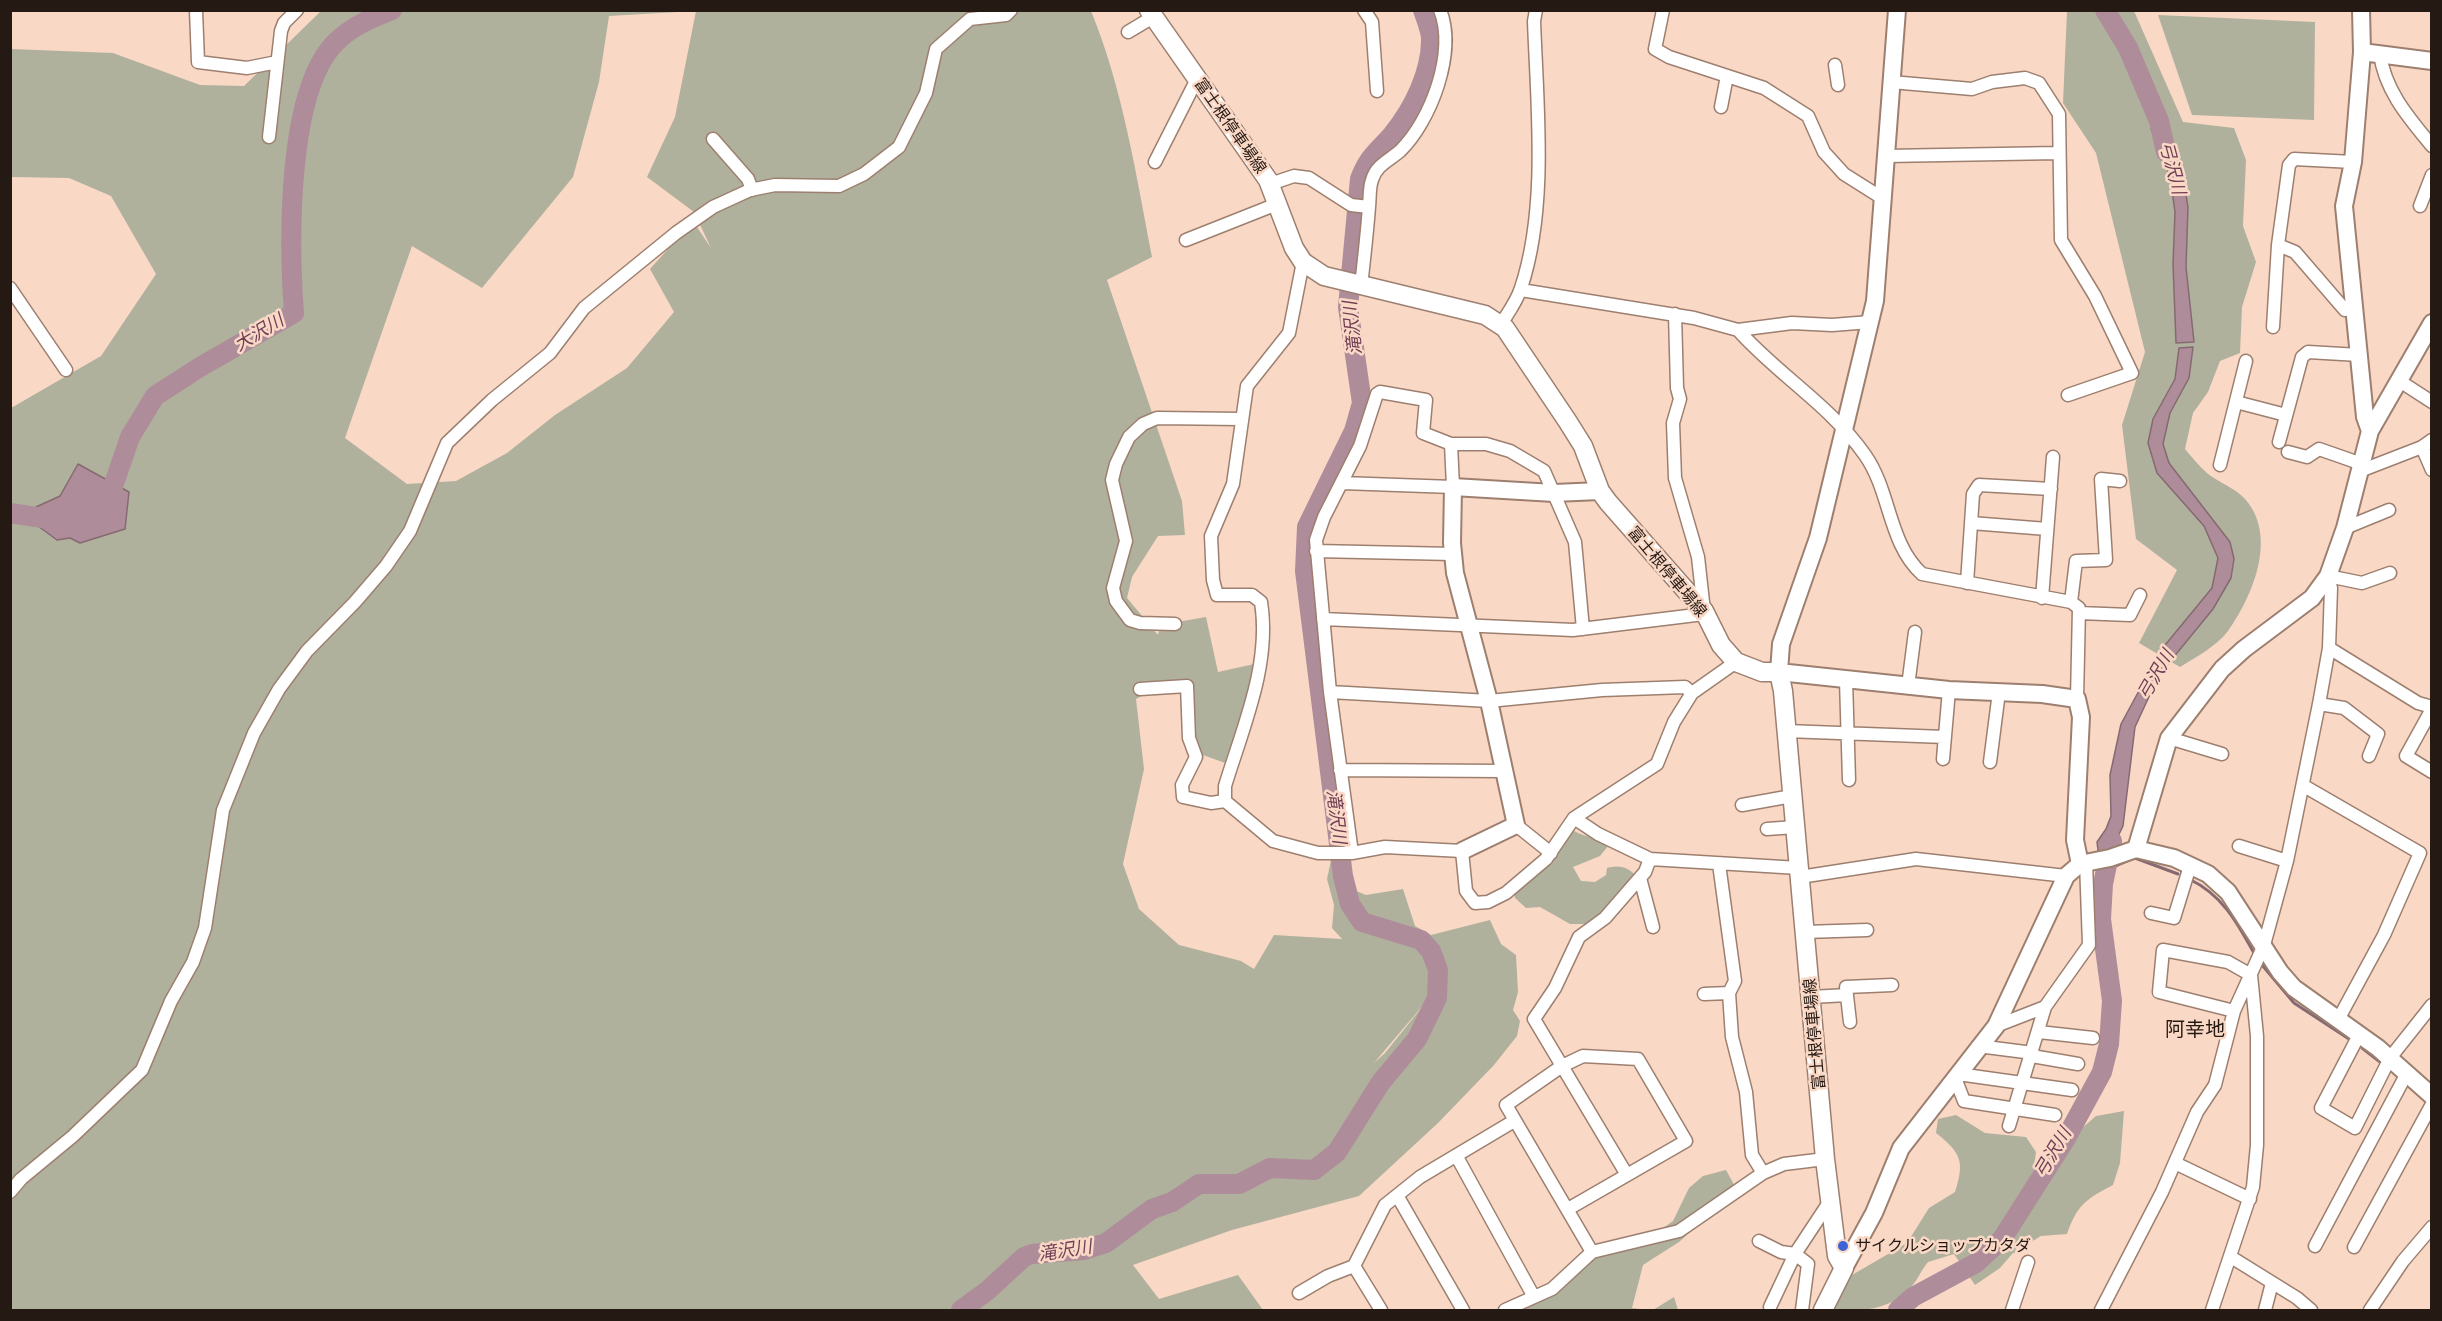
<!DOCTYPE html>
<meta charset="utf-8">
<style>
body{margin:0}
#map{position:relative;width:2442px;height:1321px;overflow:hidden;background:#fad8c6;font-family:Quicksand,sans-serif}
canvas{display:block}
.frame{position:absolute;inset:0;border:12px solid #251913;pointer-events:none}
</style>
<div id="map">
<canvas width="2442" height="1321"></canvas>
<div class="frame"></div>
</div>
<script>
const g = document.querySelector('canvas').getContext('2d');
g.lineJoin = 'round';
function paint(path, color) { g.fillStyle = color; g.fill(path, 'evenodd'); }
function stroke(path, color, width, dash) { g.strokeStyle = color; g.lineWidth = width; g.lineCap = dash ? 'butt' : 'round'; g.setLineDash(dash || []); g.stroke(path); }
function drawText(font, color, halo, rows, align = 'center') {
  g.font = font + ' Quicksand,"Noto Sans JP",sans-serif'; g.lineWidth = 5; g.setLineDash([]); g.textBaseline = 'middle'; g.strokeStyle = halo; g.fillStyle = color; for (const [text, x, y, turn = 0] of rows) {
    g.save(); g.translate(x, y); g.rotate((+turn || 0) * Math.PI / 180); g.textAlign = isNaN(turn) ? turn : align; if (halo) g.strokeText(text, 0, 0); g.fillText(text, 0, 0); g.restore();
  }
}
const green = new Path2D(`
 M321 11H1091C1123 89 1136 174 1152 257L1107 280 1182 501 1185 535 1158 536 1132 577 1127 598 1158 635 1160 625 1206 617 1218 672 1259 663 1228 764 1200 754 1194 742 1187 691 1169 681 1136 699 1144 769 1123 864 1139 909 1179 945 1241 961 1254 969 1274 935 1342 939 1332 928 1334 905 1327 879 1331 860 1343 859 1356 891 1366 895 1403 889 1415 926 1431 935 1490 920 1501 944 1516 955 1518 992 1513 1010 1520 1021 1517 1036 1494 1065 1438 1123 1359 1196 1232 1230 1133 1265 1159 1299 1238 1275 1263 1310H11V408L101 356 156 274 111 196 69 178 11 177V49L113 53 200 85 244 86ZM696 11 675 117 647 177 694 212 711 248 693 221 650 269 674 312 627 368 555 415 507 453 456 481 407 484 345 438 412 246 482 288 573 177 599 82 609 16ZM1430 997 1385 1053 1374 1063Z
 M2067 11H2134L2183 122 2234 128 2246 160 2243 226 2256 262 2242 307 2240 353 2220 361 2208 392 2193 413 2185 449C2192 457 2199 466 2207 473 2219 483 2234 487 2245 499 2278 536 2253 596 2228 631 2217 646 2196 657 2180 667L2139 643 2177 570 2136 539 2122 425 2145 352 2096 153 2063 103Z
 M2158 15 2315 22 2314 120 2192 115Z
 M1574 831C1587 838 1597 836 1609 845L1600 856 1573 867 1581 881 1595 882 1606 875 1607 868C1619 865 1627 866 1636 876L1593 924H1570L1540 907 1526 908 1515 898 1514 888Z
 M2124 1111 2120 1163 2113 1185C2086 1199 2077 1205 2067 1234L2041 1236 2012 1254 2000 1268 1975 1285 1954 1254 1928 1262C1922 1269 1918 1279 1912 1286 1886 1316 1851 1310 1815 1310L1852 1275 1907 1243 1929 1208 1955 1192C1965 1161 1961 1153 1936 1133L1938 1119 1956 1115 1985 1133 2026 1137 2036 1152 2034 1166 2043 1190 2059 1148 2096 1116Z
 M1726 1170 1737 1190 1679 1242 1643 1265 1632 1308 1649 1310H1508L1596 1256 1645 1241 1673 1221 1689 1188 1703 1176Z
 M1674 1297 1678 1310H1653Z`);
const water = new Path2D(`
 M2167 126 2183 177 2188 207 2186 267 2194 342 2176 343 2173 264 2175 212 2170 176 2151 129Z
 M2193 347 2189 378 2170 413 2163 444 2169 463 2230 542 2234 559 2231 578 2213 609 2159 675 2135 727 2123 826 2109 855 2099 858 2097 842 2106 829 2111 816 2110 775 2121 724 2161 650 2212 588 2218 558 2204 526 2157 473 2148 443 2153 419 2175 379 2179 348Z
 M78 464 129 492 125 529 80 543 70 538 57 540 23 515 39 512 36 507 60 496Z`);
const stream = new Path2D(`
 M2135 858 2178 874
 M2106 870 2129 860
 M2189 879C2223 895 2238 924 2255 955
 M2262 965 2294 1003 2349 1039
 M2362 1048 2380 1062`);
const river = new Path2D(`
 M2105 10 2128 48 2159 121 2166 152
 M106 507 130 437 155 396 200 367 294 313C289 246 286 91 336 42 352 26 372 18 392 10
 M10 513 49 519
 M961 1310 987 1291 1024 1257 1032 1254 1084 1250 1106 1243 1152 1209 1172 1202 1199 1184H1239L1270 1168 1314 1170 1337 1152 1381 1082 1417 1039 1437 998 1438 970 1431 951 1421 940 1362 922 1350 904 1343 876 1305 571 1307 527 1354 431 1362 403 1348 307 1360 179C1368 157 1377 152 1392 135 1413 109 1432 72 1431 37 1430 29 1426 19 1423 10
 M1898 1310 1913 1297 1976 1263 2002 1239 2065 1140 2102 1072 2109 1044 2112 1001 2101 919 2103 884 2112 841`);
const minor = new Path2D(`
 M196 10 198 62 247 68 277 62
 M1364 10 1372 22 1377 91
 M1663 10 1655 49 1669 57 1764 88 1808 116 1824 152 1844 174 1882 198
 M1128 32 1153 17
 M2380 54C2385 91 2409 118 2432 146
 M1835 65 1838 85
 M1891 82 1972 89 1992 82 2025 78 2039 83 2059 114 2061 240 2095 296 2132 373 2068 395
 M1721 107 1727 76
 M269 137 281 31 284 23 297 10
 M713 139 748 179 752 190
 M1886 156 2058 153
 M1155 162 1197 79
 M2353 162 2294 159 2289 165 2278 245 2295 252 2345 310 2355 303
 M1270 184 1294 176 1309 178 1351 205 1369 207
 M2420 206 2432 175
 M1186 240 1277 204
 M1303 262 1289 333 1247 386 1233 484 1211 536 1213 580 1217 595H1252L1261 602C1271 664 1243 727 1225 786V801L1273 841 1318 853H1352L1385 847 1462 851 1466 891 1475 903 1488 902 1506 893 1546 859 1574 818 1657 764 1674 722 1692 693 1736 662
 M1361 286C1364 260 1367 233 1369 207 1370 199 1369 188 1372 180 1376 165 1390 160 1400 151 1431 121 1457 51 1440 10
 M10 288 66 370
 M1521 290 1694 318 1738 330 1792 323 1832 325 1870 322
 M1675 314 1677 388 1680 399 1673 423 1675 478 1698 557 1704 611
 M1501 324C1508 313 1517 301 1521 288 1548 207 1537 105 1534 21L1536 10
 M2273 327 2278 245
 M1738 330C1778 375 1830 405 1865 455 1891 492 1888 543 1922 574L2071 602 2079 608 2077 699
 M2398 380 2432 402
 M2236 402 2286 415
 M2279 442 2302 357 2308 352 2359 355
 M1451 444H1486L1510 451 1544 471 1575 542 1583 629
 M2422 447 2432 470
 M2288 452 2307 457 2319 449 2362 464
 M2220 465 2246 361
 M2360 471 2422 447 2432 440
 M1342 483 1453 487 1451 444 1423 433 1426 400 1380 392 1377 394 1360 446 1324 517 1316 540 1330 692 1352 853
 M1971 523 2047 529
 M2345 528 2389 510
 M1316 551 1453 554
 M1967 583 1973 494 1979 485 2051 489
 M2042 598 2053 457
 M2071 602 2076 561 2106 560 2101 479 2120 481
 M2079 613 2130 615 2140 595
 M1323 619 1573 630 1704 614
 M1175 624 1140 623 1130 620 1116 601 1113 588 1126 541 1112 480 1116 464 1129 437 1143 424 1157 418 1242 419
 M2329 648 2418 703 2432 707
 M1846 680 1849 780
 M1908 686 1915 632
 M1140 689 1187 686 1189 738 1196 757 1182 785 1183 797 1211 803 1225 801
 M1330 692 1489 701 1602 690 1685 687 1692 693
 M2319 704 2344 708 2378 734 2369 756
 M2432 709 2406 756 2432 772
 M1786 731 1945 737
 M2169 738 2222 754
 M1943 759 1949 690
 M1990 762 1999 692
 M1340 770 1504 771
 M2304 786 2420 853 2384 935 2339 1018
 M1742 805 1792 796
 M1574 818 1598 834 1650 859 1799 868
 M1516 825 1551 853
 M1767 829 1795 827
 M2239 846 2287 861
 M1800 877 1916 859 2066 876
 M1640 878 1653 927
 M2151 913 2174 918 2190 866
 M1805 932 1867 930
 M1729 993 1732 1037 1746 1092 1752 1155 1763 1173
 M1704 994 1729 993 1735 981 1719 864
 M1811 997 1847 995
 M1850 1022 1846 987 1892 985
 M1996 1026 2045 1007 2089 945 2086 862
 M2039 1032 2093 1038
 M2359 1035 2321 1108 2355 1128 2390 1058 2432 1005
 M1978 1046 2033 1053
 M2032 1056 2078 1064
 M1958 1074 2072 1090
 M1955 1078 1964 1101 2055 1115
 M2009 1126 2045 1007
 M1457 1157 1534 1297
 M2175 1163 2250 1199
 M1627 1175 1534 1019 1555 988 1579 937 1605 918 1645 872 1650 859
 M10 1192 21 1179 73 1136 142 1070 171 1001 193 962 205 928 223 810 254 733 279 689 307 651 355 602 386 566 410 531 447 443 492 400 550 353 584 308 676 233 713 207 750 190 775 185 839 186 864 174 899 147 926 93 936 49 970 19 1006 15 1011 10
 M1398 1197 1463 1310
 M1568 1209 1686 1141 1638 1059 1583 1056 1562 1066 1506 1105 1592 1252
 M1759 1241 1781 1252 1795 1254 1770 1307
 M2315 1246 2407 1073
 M2354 1247 2432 1104
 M2231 1257 2297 1298 2311 1310
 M1354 1266 1381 1310
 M1299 1293 1328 1276 1354 1266 1385 1205 1420 1177 1514 1121
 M1505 1310 1552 1289 1592 1252 1679 1231 1763 1173 1784 1164 1825 1159
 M1802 1310 1808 1264 1795 1254 1830 1201
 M2012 1310 2028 1262
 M2101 1310 2162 1192 2197 1112 2215 1085 2234 1011 2264 945 2287 861 2319 704 2329 648 2331 588 2328 576 2362 583 2390 573
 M2212 1310 2253 1187 2257 1145V1036L2251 975 2228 962 2163 950 2159 992 2234 1011
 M2265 1310 2272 1283
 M2370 1310 2403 1261 2432 1227`);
const tertiary = new Path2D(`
 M1897 10 1875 301 1818 538 1781 644 1779 672 1949 690 2042 694 2077 699 2081 717 2075 840 2080 864
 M2361 10 2362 52 2353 162 2344 206 2365 417 2370 431
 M2362 52 2432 61
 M2136 849 2169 738 2222 669 2244 649 2312 598 2328 576 2345 528 2370 431 2432 323
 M1462 851 1516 825 1489 701 1455 573 1452 543 1453 487 1554 493 1600 491
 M1844 1268 1874 1213 1901 1148 1996 1026 2066 876 2080 864 2110 858 2136 849 2174 858 2208 874 2228 892 2280 972 2294 988 2378 1048 2432 1096`);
const secondary = new Path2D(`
 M1149 10 1268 180 1294 248 1303 262 1324 276 1485 315 1505 328 1568 422 1583 446 1600 491 1608 502 1704 611 1721 645 1736 662 1762 672H1779L1783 691 1825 1159 1837 1256 1844 1268 1823 1310`);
const markers = [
 [1843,1246,6,"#3d62d3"]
];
const streetNames = [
 ["富士根停車場線",1230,126,55],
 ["富士根停車場線",1667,572,50],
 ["富士根停車場線",1815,1034,-95]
];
const poiNames = [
 ["サイクルショップカタダ",1855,1246]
];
const waterNames = [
 ["弓沢川",2172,168,75],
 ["滝沢川",1353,328,-96],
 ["大沢川",259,333,-31],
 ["弓沢川",2156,675,-60],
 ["滝沢川",1336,817,83],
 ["弓沢川",2053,1153,-59],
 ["滝沢川",1065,1251,-9]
];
const quarterNames = [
 ["阿幸地",2195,1030]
];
paint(green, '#b0b19d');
paint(water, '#ae8c99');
stroke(water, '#856a71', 1.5);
stroke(stream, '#856a71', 3);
stroke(river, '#ae8c99', 20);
stroke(minor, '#9d7f6f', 15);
stroke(tertiary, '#9d7f6f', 20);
stroke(secondary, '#9d7f6f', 21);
stroke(minor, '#fff', 12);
stroke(tertiary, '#fff', 16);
stroke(secondary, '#fff', 18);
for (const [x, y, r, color] of markers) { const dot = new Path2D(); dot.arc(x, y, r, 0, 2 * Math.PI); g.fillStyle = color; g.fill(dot); stroke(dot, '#fad8c6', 2); }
drawText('16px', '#251913', '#fad8c6', streetNames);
drawText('16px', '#251913', '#fad8c6', poiNames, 'left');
drawText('italic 18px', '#713f55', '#fad8c6', waterNames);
drawText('20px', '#251913', '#fad8c6', quarterNames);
</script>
